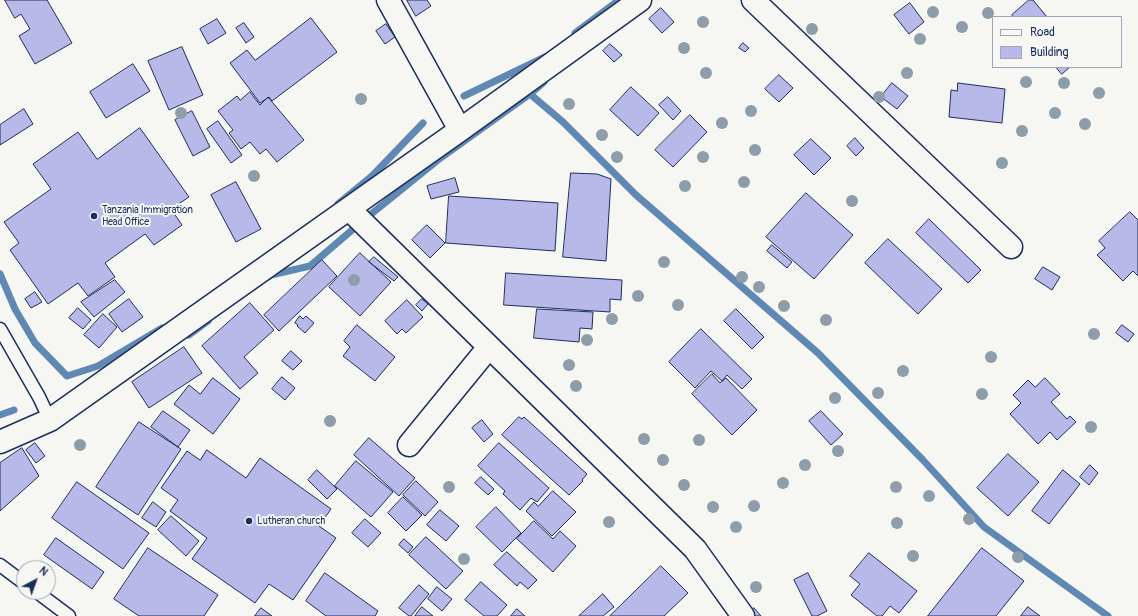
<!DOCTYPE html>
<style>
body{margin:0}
#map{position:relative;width:1138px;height:616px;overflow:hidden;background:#f6f6f2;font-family:Pangolin,sans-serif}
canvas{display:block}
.legend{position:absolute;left:992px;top:16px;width:130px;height:52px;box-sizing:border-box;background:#f6f6f2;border:1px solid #9ea6b7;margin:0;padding:5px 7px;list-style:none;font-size:12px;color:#1b2f5e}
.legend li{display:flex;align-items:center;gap:8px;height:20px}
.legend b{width:20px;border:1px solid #9ea6b7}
.north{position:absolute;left:16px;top:560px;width:40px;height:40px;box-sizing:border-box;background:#f6f6f2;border:1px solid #9ea6b7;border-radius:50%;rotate:41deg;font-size:11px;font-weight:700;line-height:16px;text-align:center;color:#1b2f5e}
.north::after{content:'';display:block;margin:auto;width:14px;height:18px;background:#1b2f5e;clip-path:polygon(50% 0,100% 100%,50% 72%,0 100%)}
</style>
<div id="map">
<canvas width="1138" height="616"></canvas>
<ul class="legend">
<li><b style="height:5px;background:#f6f6f2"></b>Road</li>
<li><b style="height:11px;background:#b8b8e9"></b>Building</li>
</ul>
<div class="north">N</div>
</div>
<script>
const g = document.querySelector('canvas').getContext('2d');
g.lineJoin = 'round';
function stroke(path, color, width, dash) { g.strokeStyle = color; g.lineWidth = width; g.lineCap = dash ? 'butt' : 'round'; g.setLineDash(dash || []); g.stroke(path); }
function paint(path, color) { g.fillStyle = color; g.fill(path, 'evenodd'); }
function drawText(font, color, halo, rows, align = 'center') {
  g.font = font + ' Pangolin,sans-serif'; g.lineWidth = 4; g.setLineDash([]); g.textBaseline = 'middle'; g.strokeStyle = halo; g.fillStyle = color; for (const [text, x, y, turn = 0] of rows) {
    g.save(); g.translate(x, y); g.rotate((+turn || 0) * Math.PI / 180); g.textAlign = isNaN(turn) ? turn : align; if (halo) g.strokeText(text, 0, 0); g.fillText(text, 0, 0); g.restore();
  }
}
const stream = new Path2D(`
 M575 33 619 0
 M530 94 563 122 636 195 818 353 923 460 984 527 1108 616
 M464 96 545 57
 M338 204 372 176 423 123
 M0 274 15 309 35 343 67 376 98 366 162 328
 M268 277 271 275 310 266 365 219 438 160 530 94 544 82
 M189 335 208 321
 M0 415 14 410`);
const building = new Path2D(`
 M5 0H47L72 43 35 64 19 36 30 29 21 14 15 18Z
 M407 0H427L431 6 416 16Z
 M1029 0H1033L1047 17H1013L1012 15Z
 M910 3 924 22 909 34 894 15Z
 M661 8 674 22 662 33 649 19Z
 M311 18 337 52 272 101 269 97 260 103 230 63 247 50 255 60Z
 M217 19 226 33 208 44 200 29Z
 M244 23 254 37 246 43 236 28Z
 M386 24 395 37 385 44 376 31Z
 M743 43 749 48 745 52 739 48Z
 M610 44 622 55 614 62 603 51Z
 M182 47 203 95 169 110 148 61Z
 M133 64 150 91 106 118 90 92Z
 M1056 67H1070L1062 74Z
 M779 75 793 88 779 102 765 89Z
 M892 83 908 96 897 109 881 97Z
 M958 83 1005 89 1002 123 949 117 951 90 957 91Z
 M631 87 659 113 638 136 610 110Z
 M250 92 260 105 268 97 304 140 277 162 266 149 260 154 250 142 241 149 229 133 233 130 218 111 237 96 240 100Z
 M668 97 681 111 673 120 659 105Z
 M24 109 33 124 0 145V125Z
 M192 111 210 147 193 156 175 120Z
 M690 115 707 132 673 167 655 150Z
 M218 121 242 155 231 163 207 129Z
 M140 128 189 197 171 209 182 225 154 245 145 234 105 263 115 277 88 296 78 283 48 304 10 250 19 243 4 222 51 189 33 164 78 132 97 159Z
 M855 138 864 148 856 156 847 146Z
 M811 139 831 158 814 175 794 155Z
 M571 173 597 174 611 179 606 261 563 257Z
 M455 178 459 192 431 199 427 186Z
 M236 182 261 229 236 242 211 195Z
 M806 193 853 235 814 279 766 237Z
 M449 196 558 203 555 251 446 243Z
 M1130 212 1138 220V276L1133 271 1123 281 1097 255 1105 248 1099 241Z
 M929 219 981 270 968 283 916 233Z
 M427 225 445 243 430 258 412 240Z
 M888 239 942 289 918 314 865 263Z
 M772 245 792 262 787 268 767 251Z
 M360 253 391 282 360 316 329 287Z
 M374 257 398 277 394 281 369 262Z
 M322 260 337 276 279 331 264 315Z
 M1043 267 1060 277 1052 290 1035 279Z
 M506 273 622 280 621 300 610 299V312L504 305Z
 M115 280 125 292 94 317 81 302Z
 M35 292 42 302 31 308 25 299Z
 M129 299 143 317 122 332 109 314Z
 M422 299 428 304 422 311 416 305Z
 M407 300 423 317 406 333 402 329 397 334 385 321Z
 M250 303 274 330 244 357 258 373 240 389 202 346Z
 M78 308 91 320 83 329 69 318Z
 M537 309 593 312 592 329 580 328 579 342 534 338Z
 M736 309 764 337 752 349 724 321Z
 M103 314 117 327 99 348 84 335Z
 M300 316 303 319 306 316 314 323 305 333 297 326 298 325 295 323Z
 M357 325 395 357 375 381 343 356 350 347 344 341Z
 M1122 325 1134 334 1128 342 1116 333Z
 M701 329 752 379 742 389 727 375 722 381 711 371 695 388 669 362Z
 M184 347 202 373 149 408 132 382Z
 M291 351 302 361 293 370 282 361Z
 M712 374 720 383 726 378 757 410 732 435 692 394Z
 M282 377 295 388 285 400 272 389Z
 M213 378 240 399 213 434 174 404 189 385 200 394Z
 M1045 378 1060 394 1051 402 1067 419 1070 416 1076 422 1057 440 1050 432 1038 444 1010 414 1021 403 1013 395 1028 380 1035 387Z
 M163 411 190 430 178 447 151 427Z
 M821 411 843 434 831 445 809 421Z
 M519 417 522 419 524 417 587 474 582 480 583 481 569 495 502 435Z
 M482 420 493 434 484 442 472 428Z
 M139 422 181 449 138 515 96 487Z
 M369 438 415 478 399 496 354 455Z
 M35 443 45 456 36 463 26 450Z
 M499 443 549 488 537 502 531 498 520 510 503 494 505 491 478 466Z
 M22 448 39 476 0 511V463Z
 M207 450 246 478 260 458 331 509 319 526 336 538 293 600 269 584 255 603 192 559 207 538 170 511 178 500 161 488 187 451 200 460Z
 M1008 454 1039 482 1008 516 977 488Z
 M356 461 393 492 371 517 335 486Z
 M1090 465 1098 473 1089 485 1080 477Z
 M317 470 337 489 327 499 308 480Z
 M1063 470 1080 484 1049 524 1032 511Z
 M481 477 494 489 488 495 475 483Z
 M416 481 438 502 425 516 403 495Z
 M77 482 149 533 123 569 52 518Z
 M553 491 576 512 552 536 526 511 534 502 538 506Z
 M403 497 422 515 406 531 388 513Z
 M153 502 166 512 156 527 142 518Z
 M496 507 521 533 502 552 476 527Z
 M440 510 459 526 446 541 427 525Z
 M171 516 199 541 186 556 158 530Z
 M365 519 381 533 368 547 352 533Z
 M534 521 553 539 560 531 576 546 553 572 517 539Z
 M426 537 463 571 446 589 409 555Z
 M56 538 104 572 92 589 44 555Z
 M404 539 413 547 408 553 399 545Z
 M148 548 218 595 204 616H139L114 599Z
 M982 548 1024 581 996 616H928Z
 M507 552 537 580 528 589 520 582 517 586 494 565Z
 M869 553 917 591 899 613 890 606 882 616H877L851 595 860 584 850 576Z
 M661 566 688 593 664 616H610Z
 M325 573 378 611 375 616H326L306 601Z
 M808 573 827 611 817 616H812L794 580Z
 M481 582 507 605 497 616H484L465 600Z
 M419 585 429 594 411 616H409L399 608Z
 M437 587 452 599 442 611 428 599Z
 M603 594 614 607 603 616H579Z
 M422 607 433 616H415Z
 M1028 607 1040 616H1021Z
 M261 608 272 616H255Z
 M754 608 761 616H749L747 614Z
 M517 609 525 616H511Z`);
const lane = new Path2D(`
 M0 329 39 397 50 420
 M0 565 24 583
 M37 592 69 616`);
const street = new Path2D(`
 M388 0 460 130
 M753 0 1011 247
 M349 209 695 549 743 616
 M0 442 50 420 460 130 640 0
 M409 445 489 347`);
const trees = [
 [933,12],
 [988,13],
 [703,22],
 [962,27],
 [812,29],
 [920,39],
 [684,48],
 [706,73],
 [907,73],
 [1026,82],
 [1064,83],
 [1099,93],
 [879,97],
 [361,99],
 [569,104],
 [751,111],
 [181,113],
 [1055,113],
 [722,123],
 [1085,124],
 [1022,131],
 [602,135],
 [755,150],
 [617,157],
 [703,157],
 [1002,163],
 [254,176],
 [744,182],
 [685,186],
 [852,201],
 [664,262],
 [742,277],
 [354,280],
 [759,287],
 [638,296],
 [678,305],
 [784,306],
 [612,319],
 [826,320],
 [1094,334],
 [587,340],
 [991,357],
 [569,365],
 [903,371],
 [576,386],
 [878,393],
 [982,394],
 [835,398],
 [330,421],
 [1091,427],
 [644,439],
 [699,440],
 [80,445],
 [838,451],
 [663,460],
 [805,465],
 [783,483],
 [684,485],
 [449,487],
 [896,487],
 [929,496],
 [754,506],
 [713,507],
 [969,519],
 [609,522],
 [897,523],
 [736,527],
 [913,556],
 [1018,557],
 [464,559],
 [756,587]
];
const markers = [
 [94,216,4,"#1b2f5e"],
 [249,521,4,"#1b2f5e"]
];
const poiNames = [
 ["Tanzania Immigration",102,210],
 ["Head Office",102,222],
 ["Lutheran church",257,521]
];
stroke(stream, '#5f88b3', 7);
paint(building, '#b8b8e9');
stroke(building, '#1b2f5e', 1);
stroke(lane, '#1b2f5e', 15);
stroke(street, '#1b2f5e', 25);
stroke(lane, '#f6f6f2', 12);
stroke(street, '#f6f6f2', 22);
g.fillStyle = '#8d9da9';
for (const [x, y] of trees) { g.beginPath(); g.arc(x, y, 6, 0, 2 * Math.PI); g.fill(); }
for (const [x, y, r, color] of markers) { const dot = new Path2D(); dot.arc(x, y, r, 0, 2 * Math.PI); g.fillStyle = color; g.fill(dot); stroke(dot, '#f6f6f2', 1.5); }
drawText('10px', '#1b2f5e', '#f6f6f2', poiNames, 'left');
</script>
